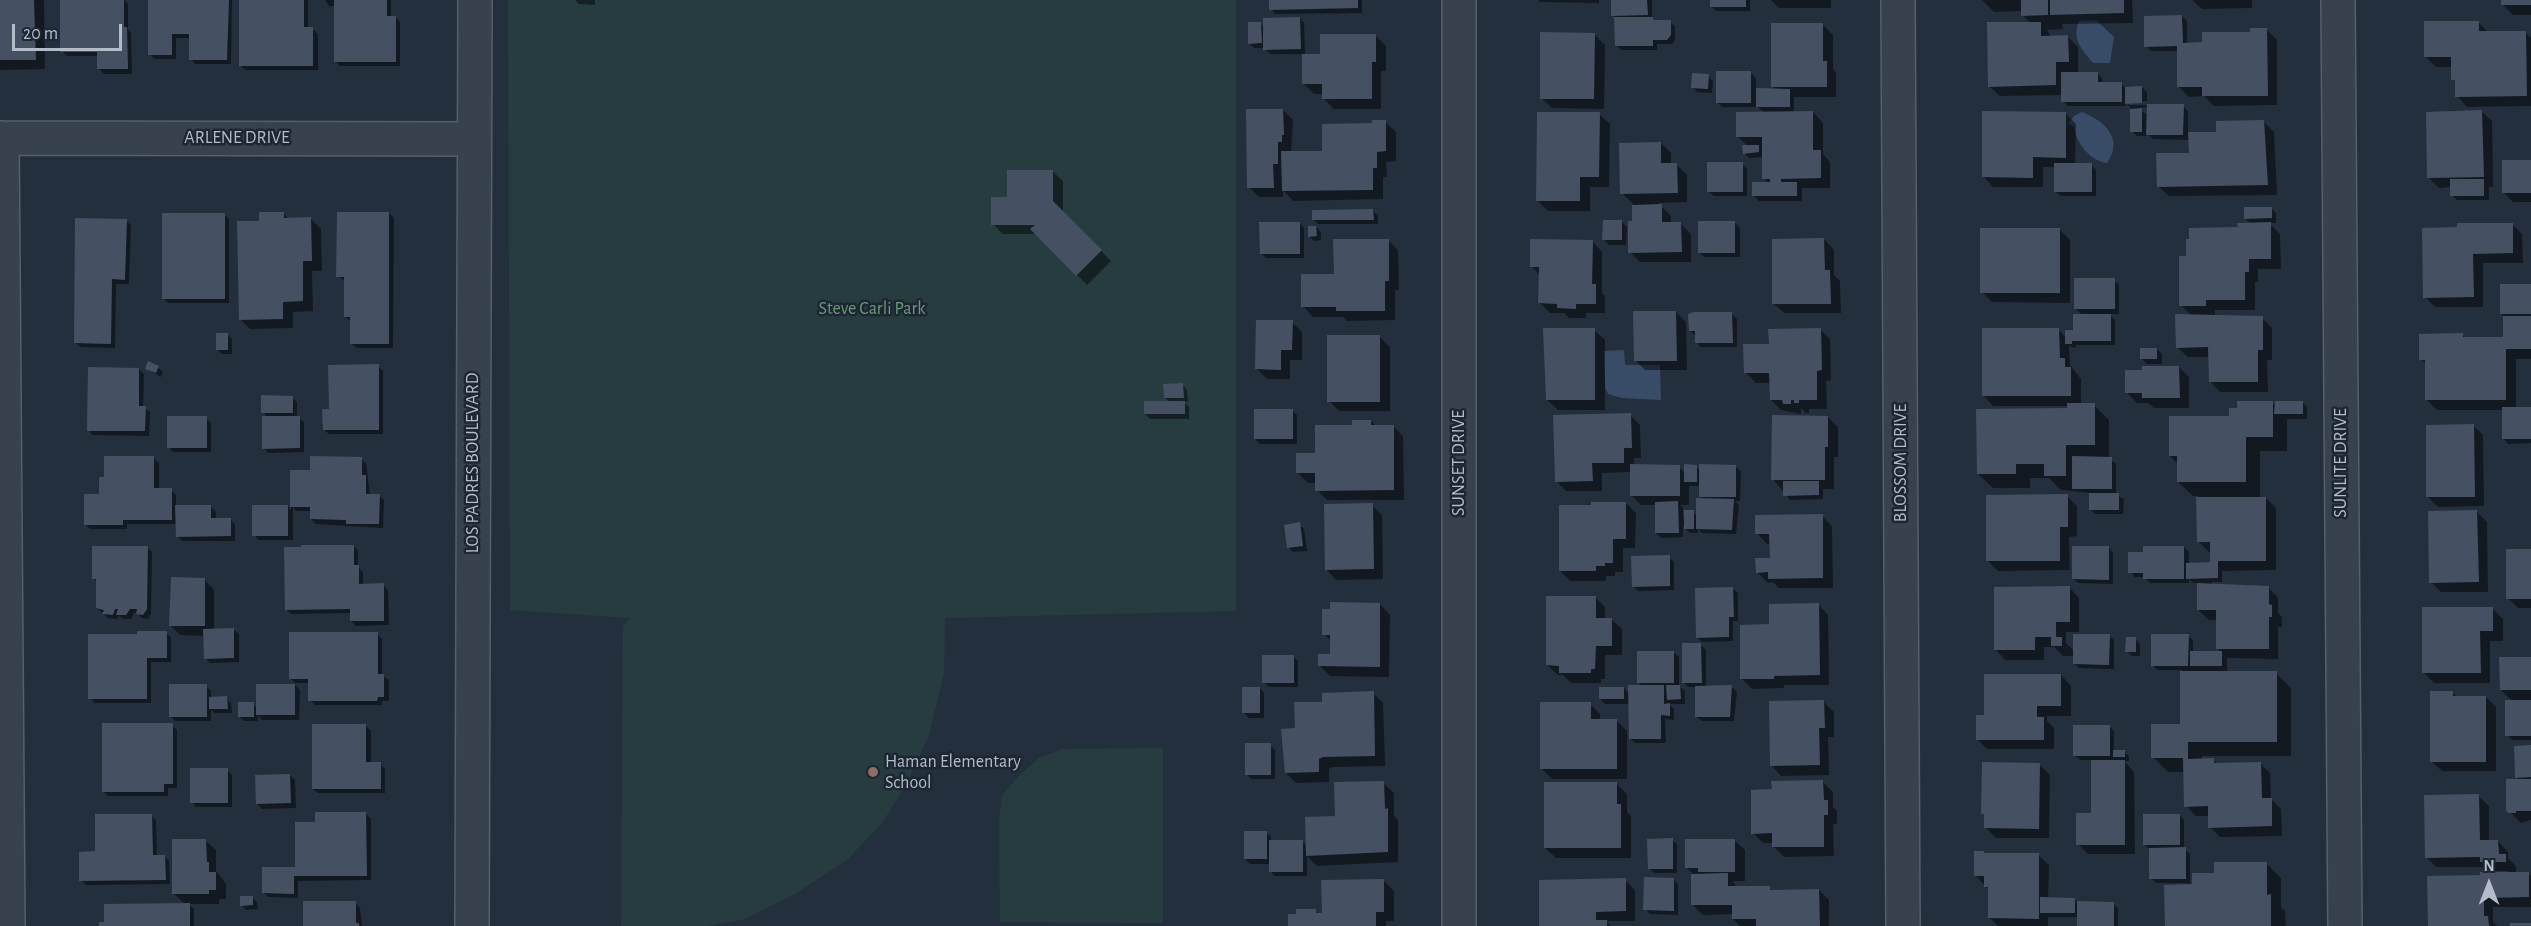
<!DOCTYPE html>
<style>
body{margin:0}
#map{position:relative;width:2531px;height:926px;overflow:hidden;background:#242f3e;font-family:"Alegreya Sans",sans-serif}
canvas{display:block}
.north{position:absolute;left:2459px;top:854px;width:60px;height:60px;-webkit-text-stroke:4px #1d2633;paint-order:stroke;rotate:0deg;font-size:16px;font-weight:700;line-height:24px;text-align:center;color:#b4bcc9}
.north::after{content:'';display:block;margin:auto;width:21px;height:27px;background:#b4bcc9;clip-path:polygon(50% 0,100% 100%,50% 72%,0 100%)}
.scale{position:absolute;left:12px;top:24px;width:110px;height:27px;box-sizing:border-box;border:3px solid #b4bcc9;border-top:0;padding-left:8px;font-size:18px;line-height:21px;white-space:nowrap;color:#b4bcc9;-webkit-text-stroke:4px #1d2633;paint-order:stroke}
</style>
<div id="map">
<canvas width="2531" height="926"></canvas>
<div class="north">N</div>
<div class="scale">20 m</div>
</div>
<script>
const g = document.querySelector('canvas').getContext('2d');
g.lineJoin = 'round';
function paint(path, color) { g.fillStyle = color; g.fill(path, 'evenodd'); }
function stroke(path, color, width, dash) { g.strokeStyle = color; g.lineWidth = width; g.lineCap = dash ? 'butt' : 'round'; g.setLineDash(dash || []); g.stroke(path); }
function drawText(font, color, halo, rows, align = 'center') {
  g.font = font + ' "Alegreya Sans",sans-serif'; g.lineWidth = 5; g.setLineDash([]); g.textBaseline = 'middle'; g.strokeStyle = halo; g.fillStyle = color; for (const [text, x, y, turn = 0] of rows) {
    g.save(); g.translate(x, y); g.rotate((+turn || 0) * Math.PI / 180); g.textAlign = isNaN(turn) ? turn : align; if (halo) g.strokeText(text, 0, 0); g.fillText(text, 0, 0); g.restore();
  }
}
const green = new Path2D(`
 M508 0H1236V611L945 618 944 673 929 735 906 785 882 823 847 860 795 894 742 920 708 926H621L623 626 630 618 510 610Z
 M1163 748V923L1000 922 999 820 1002 795 1019 776 1039 758 1062 749Z`);
const water = new Path2D(`
 M2096 20 2114 37 2110 63H2093C2081 48 2072 40 2079 21Z
 M2082 112C2105 121 2124 139 2107 163 2090 161 2076 143 2074 126L2068 124 2074 116Z
 M1624 350 1625 365H1660L1661 400 1622 398 1608 394 1605 387 1604 351Z`);
const shadow = new Path2D(`
 M0 0H44L45 69 0 70Z
 M61 0H124L128 4V30L131 33 132 74H104L99 69V56H67L62 51Z
 M150 0H232L231 64H195L191 59V38H176V59H154L150 54Z
 M240 0H308V29H313L318 34V70H245L240 65Z
 M325 0H391V17H396L400 22V66H340L335 61 336 6H329Z
 M575 0H595V5L579 4Z
 M1270 0H1362V13L1275 14 1271 9Z
 M1538 0H1599V3L1540 2Z
 M1612 0H1652V18L1655 22H1670L1675 26V40L1672 44H1657V50H1621L1616 45V18L1613 15Z
 M1712 0H1750V11H1716L1712 7Z
 M1771 0H1831V8H1779Z
 M1982 0H2132L2133 23 2062 24 2063 29 2047 30 2051 37H2068L2078 47V73H2097L2102 78 2103 84H2121L2126 88 2142 87 2147 92V101L2129 102V105L2183 106 2188 111V134L2217 133 2264 122 2274 132 2277 195 2169 196 2158 186 2190 155V140L2153 139 2147 133V136H2137L2132 131 2131 108 2126 103V106H2068L2063 101V95L2000 96 1989 86 2031 23 2022 15V11L1994 12ZM2148 107V116L2139 108Z
 M2192 0H2252V8L2202 9Z
 M2502 0H2531V15H2513L2503 5Z
 M2182 16 2187 21V44L2203 43 2266 29 2277 40V105L2214 106 2204 96 2189 97 2179 87V51H2151L2146 46Z
 M1300 18 1304 23 1305 55H1322L1376 36 1386 46V71H1381V109H1334L1324 99V94H1314L1304 84V54H1270L1265 48H1254L1249 43 1261 24 1264 28Z
 M2478 22 2489 33H2526L2531 38V106L2467 107 2457 96 2453 67H2436L2426 57Z
 M1823 25 1833 35V69L1836 73V97H1794V113L1813 112 1823 123V154L1830 162V188H1802V201H1759L1754 196 1769 184 1764 178V157L1749 158 1744 153 1748 146 1737 136 1764 113 1756 105V107H1722L1717 102 1751 73 1756 78V90H1777L1773 87Z
 M1594 34 1605 45 1604 109 1552 108 1541 98Z
 M1708 76 1713 81 1712 93 1697 92 1693 87Z
 M1283 110 1293 120 1291 153H1324L1374 125 1385 122 1396 132V161L1386 162 1387 177H1383V199L1293 201 1283 190V197H1259L1249 187Z
 M2481 111 2492 121 2493 187H2489V200H2457L2452 195V187L2439 188 2428 177Z
 M1599 114 1610 124 1609 187H1590V211H1548L1538 201Z
 M2066 114 2076 124 2075 165H2092L2096 170V196H2061L2056 192V167H2043V187H1993L1983 176Z
 M1661 143 1671 153V165L1676 164 1687 175V202L1658 203 1671 216V224H1681L1691 234V262H1640L1630 252 1634 222 1633 204 1622 193Z
 M2531 162V202H2513L2503 192Z
 M1742 164 1747 169V196H1714L1709 192Z
 M1052 171 1063 181V213L1111 261 1087 285 1037 234H1003L993 224 1009 199Z
 M2271 208 2276 213V223H2269L2280 234 2281 269H2258V282H2255V310H2215V317L2262 318 2272 328V360H2267L2268 392H2220L2210 381V357H2188L2177 347 2192 316 2181 305 2187 258 2251 224 2245 218Z
 M1373 211 1378 216V224H1318L1313 219Z
 M283 213 289 219H311L321 229 322 271H312L313 311 293 312V328L250 329 240 319 260 222Z
 M389 213 394 218 393 348H357L352 344V322L345 317V281L338 276Z
 M224 214 229 219V303H168L163 298Z
 M126 221 131 225 129 284H116L115 348 80 347 75 342Z
 M1622 222 1627 227 1626 245H1609L1604 240Z
 M1735 223 1740 228V257H1704L1699 252Z
 M1300 224 1304 228V258H1266L1261 253Z
 M2512 224 2522 234 2523 263H2483V307H2435L2425 297 2424 229Z
 M1316 227 1321 232V240L1314 241 1309 236Z
 M2060 230 2070 240V303L1992 302 1982 292Z
 M1824 239 1834 250V275L1840 281 1841 313H1784L1773 303Z
 M1388 240 1398 250 1399 290H1395V320L1347 321 1343 317H1313L1303 306 1335 275Z
 M1592 241 1602 252V293L1605 296V313H1586V318H1569L1564 313H1550L1540 303V275L1531 266Z
 M2114 280 2119 285V314H2109L2115 320V345H2076V348L2069 346 2070 365 2081 379V405H2094L2109 420V459L2116 463V495L2124 499 2123 514H2095L2090 509 2091 493 2061 490 2049 478H2030V488H1993L1978 474 2068 410V406H1993L1983 395 2058 329 2066 338 2075 332 2082 315 2076 309Z
 M2531 285V359H2516V408H2531V443L2508 444 2504 439V410H2437L2427 400V365L2421 359 2462 335 2466 338H2504V317L2501 314Z
 M1676 312 1686 322 1687 370H1645L1635 360Z
 M1732 314 1737 319V347H1701L1696 342V336L1690 331Z
 M1292 322 1302 332V360H1290V379H1267L1257 369Z
 M1820 329 1830 339 1831 380 1826 381 1827 409H1809V413H1806L1801 408V414L1781 410 1771 400V383H1756L1746 373Z
 M1544 330H1594L1605 340V410H1558L1547 400Z
 M227 334 232 339V354H222L217 349Z
 M1380 337 1390 347V411H1339L1329 401Z
 M2157 349 2162 354V364H2147L2142 359Z
 M378 366 383 371V434H329L324 430 330 410Z
 M158 367 163 372 161 377 147 369Z
 M2179 367 2189 377V408H2154L2148 403H2137L2126 392Z
 M139 369 144 374 143 407 150 412 149 436 93 435 88 430Z
 M1183 385 1187 390 1188 402H1184L1189 407V419H1150L1145 414 1170 402 1165 398Z
 M292 398 297 402V417L304 422V452L268 453 264 448 268 418 263 412Z
 M2272 402 2276 406 2302 402 2307 407V419H2287V451H2260V498H2266L2276 508V570L2222 571V582H2212V585L2268 587 2278 598V613L2282 617V627H2278V659L2227 658V673H2276L2291 688V756H2202V760H2213L2218 764 2260 763 2270 773 2271 799 2281 809 2282 836 2220 837 2210 827V816H2196L2186 806 2185 772H2168L2153 757 2182 725V670H2157L2153 665 2188 636 2193 640V652H2221L2217 648V620H2209L2198 610V583H2193L2189 579V583H2150L2144 577H2135L2130 572 2145 553 2184 547 2189 552V564H2214L2212 552H2209L2198 541V496H2193L2178 482V464L2170 456 2230 417Z
 M1292 410 1297 415V444H1260L1255 439Z
 M1630 415 1640 425 1641 458H1634V466L1679 467 1685 473 1696 466 1700 471 1736 467 1741 471 1740 501H1735L1739 505 1736 534 1702 533 1698 529V533H1690L1683 526V537L1661 538 1656 533V505H1641L1631 495 1632 472 1602 473V491H1566L1556 481ZM1689 486H1700V496L1704 500 1697 516 1693 512 1683 519V507L1680 505H1689Z
 M1828 417 1838 427V457H1834V489H1823V499L1790 500 1773 479Z
 M206 418 211 423V452H173L169 447Z
 M1371 421 1376 426H1393L1403 436 1404 500H1327L1317 490V483H1308L1297 472 1353 427Z
 M2473 425 2483 435 2484 506 2438 507 2428 497Z
 M154 458 159 463V490H171L176 495V507H211L216 512V519H230L235 524V541H182L177 536V524H127V529H90L85 524 100 496 105 479Z
 M361 459 366 463 370 495H379L384 500 383 528 316 524 311 519V511H296L293 507V540H259L254 535 288 506 291 510 292 471H312Z
 M2067 496 2077 506V536L2069 537 2070 570 1998 571 1988 561Z
 M1626 503 1636 513 1635 548H1623V572H1615V576H1606V581H1570L1560 571V506Z
 M1372 505 1382 515 1383 579 1336 580 1326 569Z
 M2477 512 2487 522 2488 592H2441L2431 582Z
 M1822 516 1832 526 1833 588H1779L1773 582 1768 583 1757 572 1771 560V544H1767L1757 533Z
 M1299 524 1304 529 1307 551 1293 552 1288 547Z
 M354 546 358 551V567L363 572V585H383L388 590 389 625 356 626 351 621V613L291 614 286 609Z
 M147 547 152 552 151 614 148 619 142 618 137 613H134L131 619H123L119 616 117 619 108 618 97 608 98 583 93 578Z
 M2109 548 2113 553V584L2078 583 2073 579Z
 M2531 551V608H2518L2508 598Z
 M1669 557 1674 562V590L1638 591 1633 586Z
 M204 579 214 590V630H234L239 634V662L210 663 205 658V636L180 635 170 625Z
 M2069 587 2079 598V632H2066V643L2074 651 2109 636 2114 640V669L2079 668 2074 663V656H2063L2054 647H2044V660H2005L1995 649Z
 M1733 589 1738 593V621H1733V641L1702 642 1697 637Z
 M1595 597 1605 607V619H1611L1622 629V655H1605V679H1601V683H1571L1563 675H1558L1547 665Z
 M1380 604 1390 615 1389 677 1330 676 1320 666 1331 656 1332 642 1324 634Z
 M1818 604 1828 615 1829 685H1784V688L1752 689 1742 679 1771 626Z
 M2493 609 2503 619V641H2490V683H2434L2424 673Z
 M166 633 171 637V662H151V703H94L90 698 139 636Z
 M377 634 382 639V675L389 680V701H382V705H315L310 700V683H295L290 678Z
 M2135 639 2140 644V656H2132L2127 651Z
 M1701 645 1706 650V687H1732L1737 692 1734 721H1702L1697 717 1696 687H1688L1683 682Z
 M1674 652 1679 657V686L1685 691V704H1669L1674 709V720L1665 719 1666 743H1635L1630 738V704H1605L1600 699 1624 688 1629 694 1642 686 1638 682Z
 M1293 656 1298 661V687H1269L1264 682Z
 M2531 658V740H2512L2507 735 2513 702 2501 690Z
 M2061 675 2071 686V716H2047V721L2054 728V749H1987L1977 739 1985 716Z
 M295 685 300 690 299 720H262L258 715V721H244L239 716 253 704 257 708Z
 M206 686 211 691V698H226L231 703 232 713H215L211 710V721H175L170 716Z
 M1260 688 1264 693V718H1249L1244 713Z
 M2452 692 2457 697H2486L2496 707V771H2442L2431 761Z
 M1373 693 1383 703 1385 766 1333 767 1329 769V782L1296 783 1286 773 1296 730 1324 703Z
 M1824 702 1834 712V737H1828L1829 775 1781 776 1771 765Z
 M1590 704 1600 714V720H1616L1627 731V779H1552L1541 768Z
 M172 725 177 730V788H168V796H108L103 791Z
 M366 726 371 731V764H380L385 769V793H318L313 789Z
 M2110 727 2114 731V752H2124L2129 756V761H2124L2134 772 2135 854H2088L2078 844 2092 814V760H2080L2075 756Z
 M1270 745 1275 750V779H1251L1247 774Z
 M2531 747V820L2521 823 2508 810 2520 780 2516 777Z
 M2039 764 2050 775 2049 838H1996L1986 828V816L1983 813Z
 M227 770 232 775V807H196L192 802Z
 M290 775 295 780 296 808 262 809 257 804Z
 M1823 782 1833 792V807L1837 811V824H1833L1834 856 1784 857 1774 847V843H1763L1753 833 1774 791Z
 M1383 783 1394 793V816L1398 820V862L1317 866 1307 856V876H1275L1270 871V864H1250L1245 859 1266 832 1271 837V842H1303L1307 846 1336 818Z
 M1617 784 1627 794V812L1631 816V858H1556L1545 848Z
 M2478 796 2489 806V841H2498L2508 852V858L2516 866V874L2528 873 2531 876V907H2493V922L2497 926H2429L2508 874V871H2491L2487 867H2436L2426 857Z
 M366 814 371 819V880L298 881V898L268 897 263 892 296 869 316 824Z
 M151 815 156 820 157 857H165L169 861 170 884 86 885 81 880 97 853Z
 M2179 815 2184 820V849L2190 854V886L2215 874 2266 863 2281 878V907L2285 911 2286 926H2166L2188 883H2156L2151 878 2149 849 2144 844Z
 M205 840 216 850V871L226 884V899H219V904H188L194 909V926H101L185 904 174 894Z
 M1672 840 1677 844V873H1654L1649 868Z
 M1734 840 1745 850V881H1733L1737 888H1769L1773 891 1819 890 1829 900V926H1740L1733 919V914L1703 915 1693 905V874L1686 867Z
 M1984 852 1986 855H2038L2049 865 2048 899H2074L2078 903 2113 904 2118 908V926H2078V917H2048V926H1998L1989 917V890L1975 875Z
 M1673 879 1678 884V915L1650 914 1645 909Z
 M1383 880 1394 891V921H1386V926H1290L1298 915 1315 910 1319 915Z
 M1625 880 1635 890V921H1606L1611 926H1541Z
 M252 897 257 902 258 909 246 910 241 905Z
 M355 903 360 908 362 926H305Z`);
const building = new Path2D(`
 M0 0H34L36 60H0Z
 M60 0H124V27H127L128 69H97V52H60Z
 M148 0H229L227 60H189V34H172V55H148Z
 M239 0H304V27H313V66H239Z
 M334 0H387V16H396V62H334Z
 M1269 0H1358V8L1269 10Z
 M1611 0H1647L1648 15 1611 16Z
 M1710 0H1746V7H1710Z
 M2021 0H2048V15L2021 16Z
 M2050 0H2124V13L2050 15Z
 M2501 0H2531V5H2501Z
 M2182 15 2183 43 2202 42V32H2250V28H2267L2268 96H2202V87H2177V46L2144 47V16Z
 M1300 17 1301 49 1263 50V18Z
 M1614 17H1653V20H1671V35L1667 40H1653V46H1615Z
 M2424 21H2479V31H2526L2527 96 2455 97V80H2451V57H2424Z
 M1248 22H1261L1262 43 1248 44Z
 M1987 22H2041V36L2068 35 2069 62H2056V85L1988 87Z
 M1771 23H1823V61H1827V87H1771Z
 M1540 32 1595 33 1594 99H1540Z
 M1320 34H1376V62H1372V99H1322V84H1302V54H1320Z
 M1716 71H1751V103H1716Z
 M2061 72H2098V82H2122V102H2061Z
 M1692 73 1709 74 1708 89 1691 88Z
 M2142 86V103L2125 104V87Z
 M1756 88 1790 89V107H1756Z
 M2147 104H2184L2183 135H2146Z
 M2142 108V132H2130V109Z
 M1246 109H1283L1284 135H1282V142H1278V164H1273L1274 188H1247Z
 M2482 110 2484 177 2427 178 2426 112Z
 M1813 111V150H1821V178L1781 179V182H1797V196H1752V182H1770V179H1762V137H1736V112Z
 M1982 111 2066 112V158L2033 157V178L1982 177Z
 M1537 112H1600L1599 177H1580V201H1536Z
 M1372 120H1386V151L1377 152V168H1373V190L1282 191 1281 151H1322V124L1372 123Z
 M2264 120 2268 185 2157 187 2156 153H2189L2188 132H2216V121Z
 M1661 142V163H1677L1678 193 1620 194 1619 143Z
 M1742 145H1759V152L1743 154Z
 M2502 160H2531V193H2502Z
 M1707 162H1743V192H1707Z
 M2054 163H2092V192H2054Z
 M1007 170H1053V201L1102 250 1076 276 1030 229 1035 225H991V197H1007Z
 M2450 179H2484V196H2450Z
 M1662 204V222H1681L1682 252 1628 253V221H1632V205Z
 M2244 207H2272V218L2244 219Z
 M1373 209 1374 220H1312V210Z
 M259 212H284V218L311 217 312 261H303V301L283 302V319L239 320 237 221H259Z
 M337 212H389V344H350V317H344V277H336Z
 M162 213H225V299H162Z
 M75 218 127 219 125 280 112 279 111 344 74 343Z
 M1603 220H1622V240H1602Z
 M1698 221H1735V253H1698Z
 M1259 222H1300V254H1260Z
 M2271 222V259H2249V272H2245V300H2206V306H2179V256H2186V239H2189V228L2238 227 2237 223Z
 M2457 223H2513V253L2473 254 2474 297 2423 298 2422 228 2457 227Z
 M1308 226H1316L1317 236 1308 237Z
 M1980 228H2060V293H1980Z
 M1824 238 1825 270H1830L1831 304H1772V239Z
 M1333 239H1389V281H1385V311H1336V307H1301V274H1334Z
 M1530 239 1593 240 1592 284H1596V304H1576V309L1557 308V304L1538 303 1539 267H1530Z
 M2074 278H2115V309H2074Z
 M2500 284H2531V314H2500Z
 M1633 311H1676L1677 361H1634Z
 M1694 312H1732L1733 343H1695V331H1689L1688 314Z
 M2073 314H2111V341H2072V344H2065V330H2073Z
 M2175 314 2263 316V350H2258V382H2209L2208 347 2176 348Z
 M2503 316H2531V349H2506V400H2425V360H2419V334L2463 333V337H2503Z
 M1256 320H1293L1292 350H1281V370L1255 369Z
 M1543 328H1595V400H1546Z
 M1821 328 1822 370 1817 371V400H1799V403H1794V400H1791V404H1783L1782 400H1770L1769 373H1744L1743 344H1769L1768 329Z
 M1982 328H2059L2060 358H2065V367H2071V396H1982Z
 M216 333H228V350H216Z
 M1327 335H1380V402H1327Z
 M2140 348H2157V359H2140Z
 M148 361 159 366 156 373 145 369Z
 M379 364V430H323L322 409H329L328 365Z
 M2142 366H2179L2180 398H2142V393H2125V370H2142Z
 M88 367 139 368V406H146L145 431H87Z
 M1183 383 1184 398H1164L1163 384Z
 M261 395 293 396V413H261Z
 M1144 401H1185V414H1144Z
 M2237 401H2273V437H2246V482H2177V456H2169V416H2229V408H2237Z
 M2275 401H2303V414H2274Z
 M2067 403H2095V445H2066V476H2044V464H2016V474H1977L1976 409 2067 408Z
 M2502 407H2531V439H2502Z
 M1254 409H1293V439H1254Z
 M1631 413 1632 448H1624V463H1592L1593 481 1555 482 1553 415Z
 M1772 415 1828 416V447H1825V480H1771Z
 M167 416H207V448H167Z
 M262 416H300V448L262 449Z
 M1352 420H1371V425H1394V490L1315 491V473H1296V453H1315V425H1352Z
 M2474 424 2475 497H2426V425Z
 M104 456H154V488H172V520H123V525H84V494H99V477H104Z
 M310 456 362 457V475H366V494H380L379 524H346V520L310 519V507H290V470H310Z
 M2072 456 2112 457V489H2072Z
 M1630 464 1680 465V496H1630Z
 M1684 464 1697 465V482H1684Z
 M1699 464 1736 465V497H1699Z
 M1783 481H1819V495L1783 496Z
 M2089 493H2119V510H2089Z
 M2068 494V527H2060V561H1986V495Z
 M2196 497H2266V561H2218V578L2186 579V563L2210 562V542H2197Z
 M1696 498 1734 499 1732 530 1696 529Z
 M1678 501 1679 533H1655V502Z
 M1591 502H1626V539H1613V563H1605V566H1596V571H1559V505H1591Z
 M1373 503 1374 569 1325 570 1324 504Z
 M175 505H211V518H231V536L176 537Z
 M252 505H288V536H252Z
 M1684 510H1694V529H1684Z
 M2477 510 2479 582 2429 583 2428 511Z
 M1823 514V578L1768 579V572L1756 573 1755 558H1770L1769 534H1755V515Z
 M1300 522 1303 546 1287 548 1284 525Z
 M301 545H354V565H359V584L384 583V621H350V609L285 610 284 547H301Z
 M92 546H148L147 609 143 615 136 614 137 609H130L126 615H116L118 609H115L113 615 102 614 104 610 96 608V579H92Z
 M2072 546H2109V580L2072 579Z
 M2143 546H2184V579H2143V573H2128V552H2143Z
 M2506 549H2531V599H2506Z
 M1670 555V586L1632 587 1631 556Z
 M171 577 205 578V626H169Z
 M2197 583 2269 586V604L2272 605V617H2269V649H2216V610H2197Z
 M2070 586V622H2056V637H2062V646H2051V637H2035V650H1994V587Z
 M1733 587 1734 617H1729V637L1696 638 1695 588Z
 M1546 596H1596V618H1612V646H1596L1595 669H1591V673H1559V666L1546 665Z
 M1330 602 1380 603V667L1318 666V654H1330V635H1322V609H1330Z
 M1819 603 1820 675 1774 676V679H1740V625L1769 624V604Z
 M2422 607H2493V631H2480L2481 673H2422Z
 M234 628V658L204 659 203 629Z
 M137 631H167V658H147V699H88V634H137Z
 M289 632H378V674H384V697H378L377 701H308V679H289Z
 M2073 634H2110L2109 665 2073 664Z
 M2151 634H2189L2188 666H2151Z
 M2126 637H2136V652H2125Z
 M1682 643H1701L1702 683H1682Z
 M1637 651H1674V683H1637Z
 M2190 651H2222V666H2190Z
 M1262 655H1294V683H1262Z
 M2499 657H2531V690H2500Z
 M2180 671H2277V742H2188V759L2214 758V763L2261 762 2262 798H2272V826L2208 828V806L2184 807 2183 758H2151V724H2180Z
 M1984 674H2061V706H2037V717H2044V740H1976V715H1984Z
 M169 684H207V717H169Z
 M256 684H295V715H256Z
 M1628 685H1664V704L1670 703V716L1661 715V739H1629Z
 M1666 685H1680L1681 699 1667 700Z
 M1732 685 1730 717H1695V686Z
 M1242 687H1260V713H1242Z
 M1599 687H1624V699H1599Z
 M1374 691 1375 756 1323 757 1319 759V772L1285 773 1281 729 1295 728 1294 702H1322V693Z
 M2430 691H2453V696H2486V762H2430Z
 M227 696 228 709H209V697Z
 M1824 700 1825 728H1819L1820 765 1770 766 1769 701Z
 M2505 700H2531V736H2505Z
 M238 702H254V717H238Z
 M1540 702H1591V719H1617V769H1540Z
 M102 723H173V784H164V792H102Z
 M312 724H366V762H381V789H312Z
 M2073 725H2110V756H2073Z
 M1245 743H1271V775H1245Z
 M2531 745V777L2515 778 2514 746Z
 M2113 750H2125V757H2113Z
 M2091 760H2125V845H2076V813H2091Z
 M1982 762 2040 763 2039 829 1984 828V814H1981Z
 M190 768H228V803H190Z
 M290 774 291 803 256 804 255 775Z
 M2506 779H2531V811H2516V813H2509L2506 811Z
 M1823 780 1824 800H1828V815H1824V847H1772V833L1751 834V790L1772 789 1771 781Z
 M1384 781 1385 809 1388 808V852L1306 856 1305 817 1335 816 1334 782Z
 M1544 782H1617V804H1621V848H1544Z
 M2479 794 2480 840H2498L2499 854H2506V862H2480V857L2425 858 2424 795Z
 M315 812H366L367 876H294V894L262 893V867H295V822H315Z
 M95 814H152L153 855H165L166 880 79 881V852L95 851Z
 M2143 814H2180V845H2143Z
 M1244 831H1267V859H1244Z
 M1673 838V869H1648L1647 839Z
 M172 839H206L207 862H209V872H216V890H209V894H172Z
 M1685 839H1735V872H1698V868H1685Z
 M1269 840H1303V872H1269Z
 M2186 847V879H2149V848Z
 M1974 851H1984V853H2039V919L1988 918V887H1984V876H1974Z
 M2214 862H2267V895L2271 894V926H2165L2164 885 2192 884V873H2214Z
 M2480 872H2529V897L2484 898V916H2488L2489 926H2428L2427 876 2480 875Z
 M1728 873V886H1770V890L1819 889 1820 926H1756V919H1732V905H1691V874Z
 M1644 877 1674 878V911L1643 910Z
 M1626 878V911L1596 912V920H1607V926H1539V880Z
 M1384 879V912H1376V926H1288V914H1296V909H1316V913H1322L1321 880Z
 M240 896H253V905L240 906Z
 M2040 897 2075 898V913H2040Z
 M303 901H356V923H359V926H303Z
 M2077 901 2114 902V926H2077Z
 M190 903V926H99V922H104V904Z
 M2510 923H2531V926H2510Z`);
const minor = new Path2D(`
 M1459 0V926
 M1898 0 1903 926
 M2338 0 2345 926
 M0 138 474 139
 M2 138 8 926
 M472 926 475 0`);
const markers = [
 [873,772,6,"#8d6e63"]
];
const streetNames = [
 ["ARLENE DRIVE",237,138],
 ["LOS PADRES BOULEVARD",473,463,-90],
 ["SUNSET DRIVE",1459,463,-90],
 ["BLOSSOM DRIVE",1901,463,-90],
 ["SUNLITE DRIVE",2341,463,-90]
];
const parkNames = [
 ["Steve Carli Park",872,309]
];
const poiNames = [
 ["Haman Elementary",885,762],
 ["School",885,783]
];
paint(green, '#263c3f');
paint(water, '#394c67');
paint(shadow, '#0007');
paint(building, '#455162');
stroke(minor, '#565f6c', 36);
stroke(minor, '#38414e', 33);
for (const [x, y, r, color] of markers) { const dot = new Path2D(); dot.arc(x, y, r, 0, 2 * Math.PI); g.fillStyle = color; g.fill(dot); stroke(dot, '#1d2633', 2); }
drawText('18px', '#b4bcc9', '#1d2633', streetNames);
drawText('18px', '#6b9a76', '#1d2633', parkNames);
drawText('18px', '#b4bcc9', '#1d2633', poiNames, 'left');
</script>
